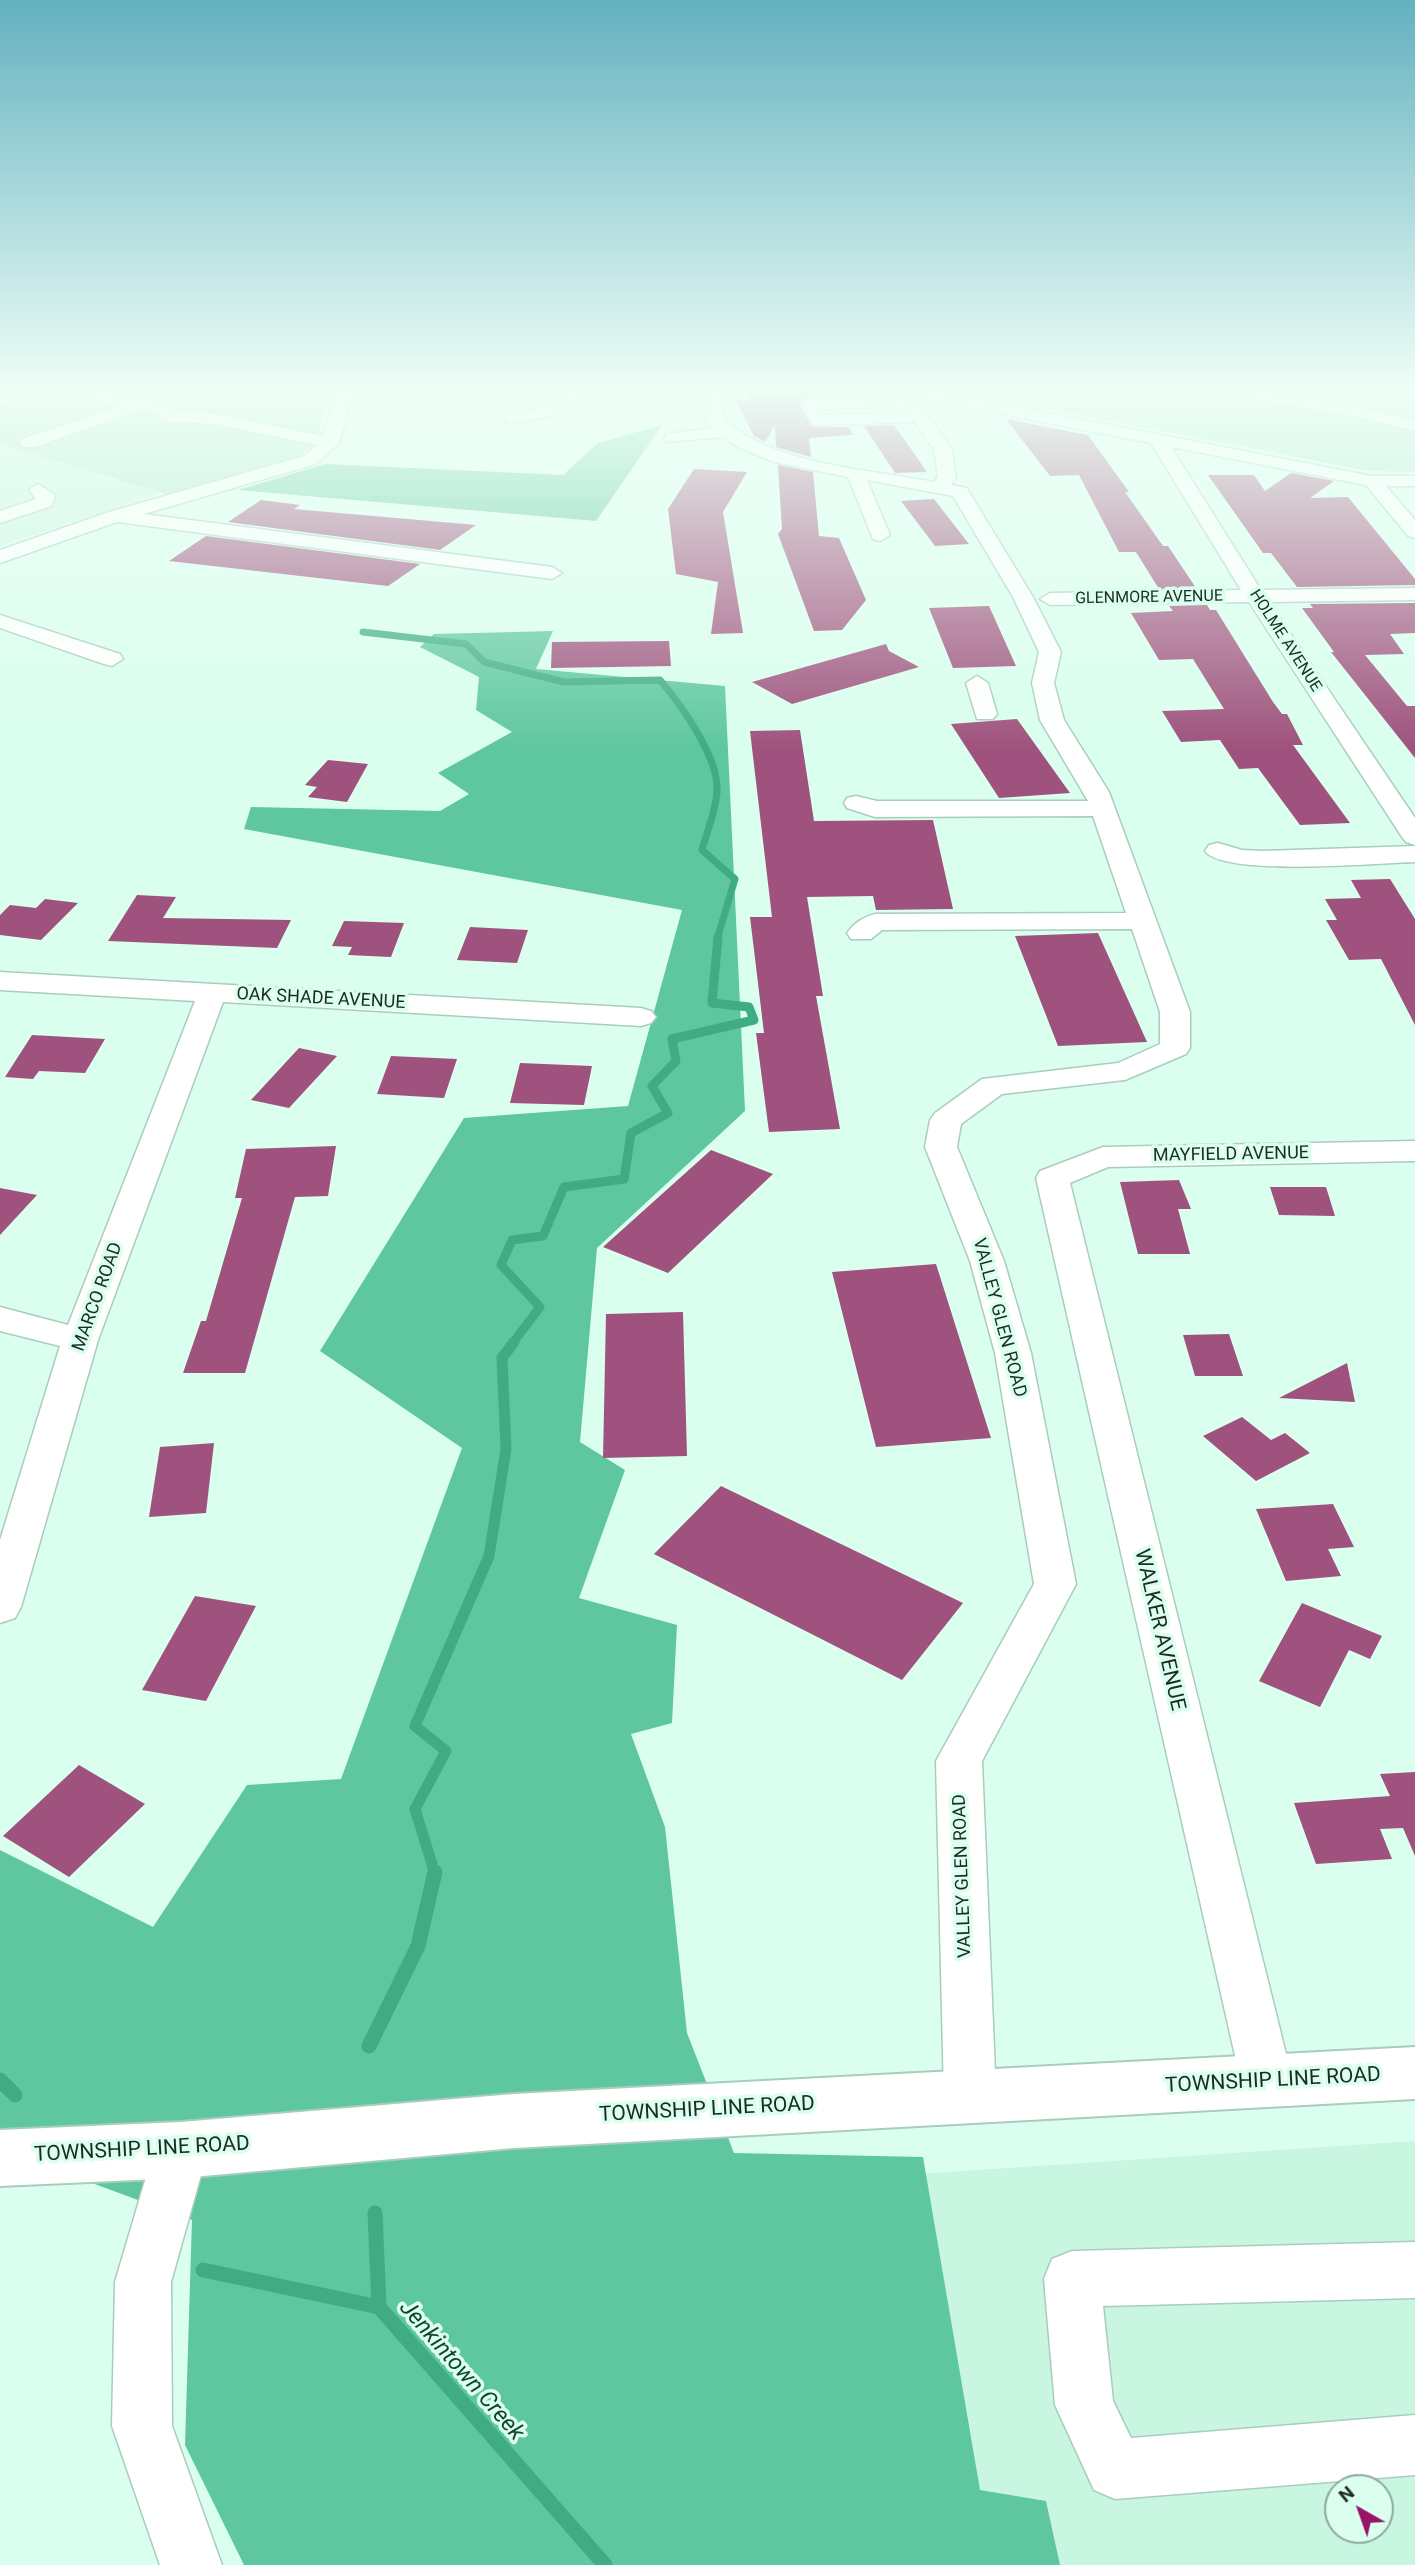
<!DOCTYPE html>
<style>
body{margin:0}
#map{position:relative;width:1415px;height:2565px;overflow:hidden;background:#daffee;font-family:Roboto,sans-serif}
canvas{display:block}
.north{position:absolute;left:1324px;top:2474px;width:70px;height:70px;box-sizing:border-box;background:#daffee;border:2px solid #8eaa9d;border-radius:50%;rotate:320deg;font-size:19px;font-weight:700;line-height:28px;text-align:center;color:#1d2b24}
.north::after{content:'';display:block;margin:auto;width:24px;height:32px;background:#97146a;clip-path:polygon(50% 0,100% 100%,50% 72%,0 100%)}
</style>
<div id="map">
<canvas width="1415" height="2565"></canvas>
<div class="north">N</div>
</div>
<script>
const g = document.querySelector('canvas').getContext('2d');
g.lineJoin = 'round';
function paint(path, color) { g.fillStyle = color; g.fill(path, 'evenodd'); }
function stroke(path, color, width, dash) { g.strokeStyle = color; g.lineWidth = width; g.lineCap = dash ? 'butt' : 'round'; g.setLineDash(dash || []); g.stroke(path); }
function drawText(font, color, halo, rows, align = 'center') {
  g.font = font + ' Roboto,sans-serif'; g.lineWidth = 7; g.setLineDash([]); g.textBaseline = 'middle'; g.strokeStyle = halo; g.fillStyle = color; for (const [text, x, y, turn = 0] of rows) {
    g.save(); g.translate(x, y); g.rotate((+turn || 0) * Math.PI / 180); g.textAlign = isNaN(turn) ? turn : align; if (halo) g.strokeText(text, 0, 0); g.fillText(text, 0, 0); g.restore();
  }
}
const built = new Path2D(`
 M0 444 161 493 0 546Z
 M1415 2141V2565H957L781 2183ZM1338 2488H1380V2530H1338Z`);
const green = new Path2D(`
 M37 390H333L313 446 296 458 169 495 0 444V403Z
 M953 390H1415V472L1368 471Z`);
const forest = new Path2D(`
 M662 425 596 521 238 490 325 464 563 475 598 443Z
 M553 631 536 669 725 686 745 1111 597 1248 580 1442 625 1470 579 1598 677 1625 672 1723 631 1734 665 1827 687 2033 734 2153 923 2157 980 2490 1046 2501 1060 2565H244L185 2445 192 2220 0 2149V1850L153 1927 247 1785 341 1779 462 1448 320 1351 464 1118 628 1106 682 910 244 829 251 807 440 811 469 794 438 773 512 732 476 710 479 677 420 647 434 634Z`);
const streamFar3 = new Path2D(`
 M363 632 466 644 484 662 564 682 660 680C681 705 719 757 717 791 716 811 707 831 702 850L735 879 717 939`);
const streamFar2 = new Path2D(`
 M512 1344 540 1307 501 1265 512 1240 543 1236 564 1187 624 1179 631 1133 668 1113 652 1086 676 1061 672 1039 754 1020 749 1007 712 1003 718 937`);
const streamFar1 = new Path2D(`
 M435 1874 415 1809 446 1751 415 1726 489 1556 506 1449 502 1358 514 1342`);
const stream = new Path2D(`
 M369 2046 418 1946 435 1872
 M0 2080 15 2095
 M375 2213 379 2307
 M203 2270 379 2307 605 2565`);
const building = new Path2D(`
 M744 390H832L835 396H810L800 405 812 427H849L853 435 809 438 811 457 776 447 775 425 765 442 754 436 736 401 748 400Z
 M1006 419 1088 435 1129 492H1125L1163 546H1168L1196 588 1159 589 1136 552H1119L1079 475 1050 476Z
 M894 425 927 472 895 473 864 426Z
 M778 465 813 472 819 536 839 538 866 600 842 630 814 631 778 534 782 529Z
 M694 469 747 472 723 512 743 633 711 634 718 582 676 574 668 509Z
 M1291 473 1334 481 1310 498 1348 497 1415 579V585L1297 587 1271 553H1263L1208 475H1254L1265 491Z
 M934 499 969 544 935 546 901 501Z
 M261 500 300 505 294 509 476 525 440 550 228 522Z
 M206 536 420 564 388 586 169 561Z
 M1415 603V633L1390 634 1404 654 1365 655 1407 706H1415V758L1331 652H1334L1302 608H1313L1310 604Z
 M1207 605 1210 610H1216L1273 702 1282 714H1287L1303 745H1293L1350 823 1300 825 1258 768 1239 769 1220 740 1181 742 1162 711 1224 709 1193 659 1159 660 1131 613 1173 611 1169 606Z
 M989 606 1016 666 953 668 929 608Z
 M669 641 671 666 551 668 552 642Z
 M886 644 889 651 919 667 792 704 752 682Z
 M1017 719 1070 793 999 798 951 724Z
 M800 730 814 821 933 820 953 909 876 910 873 896 807 897 823 996H816L840 1129 769 1132 756 1033H764L750 917H772L750 731Z
 M328 760 368 764 347 802 308 797 317 787 305 785Z
 M1390 879 1415 919V1025L1381 959 1349 960 1326 920H1337L1325 899 1361 898 1351 880Z
 M137 895 176 897 163 918 291 920 277 948 108 941Z
 M45 899 78 903 41 940 0 935V915L10 905 36 908Z
 M344 921 404 923 391 957 348 955 352 947 332 946Z
 M470 927 528 930 517 963 457 960Z
 M1098 933 1147 1042 1058 1046 1015 936Z
 M32 1035 105 1039 85 1073 39 1071 33 1079 5 1077Z
 M299 1048 337 1056 289 1108 251 1100Z
 M391 1056 457 1059 444 1098 377 1094Z
 M520 1063 592 1066 584 1105 510 1103Z
 M336 1146 328 1196 295 1197 245 1373H183L201 1321H206L242 1198H235L246 1149Z
 M711 1150 773 1174 668 1273 603 1247Z
 M1179 1180 1191 1209H1178L1190 1254H1138L1120 1182Z
 M1270 1187H1326L1335 1216 1279 1215Z
 M0 1188 37 1195 0 1235Z
 M936 1264 991 1438 876 1447 832 1272Z
 M683 1312 687 1456 603 1458 606 1314Z
 M1229 1334 1243 1376H1195L1183 1335Z
 M1347 1363 1355 1402 1279 1398Z
 M1242 1417 1271 1440 1285 1433 1310 1453 1256 1481 1203 1436Z
 M214 1443 206 1513 149 1517 160 1447Z
 M721 1486 963 1603 902 1680 654 1554Z
 M1333 1504 1354 1547 1328 1549 1341 1576 1286 1581 1256 1509Z
 M195 1596 256 1606 206 1701 142 1690Z
 M1302 1603 1382 1636 1370 1659 1349 1650 1320 1707 1259 1681Z
 M79 1765 145 1804 69 1877 3 1836Z
 M1415 1772V1856L1403 1828 1380 1829 1392 1859 1316 1864 1294 1803 1390 1796 1380 1774Z`);
const path = new Path2D(`
 M0 393 9 390`);
const minor = new Path2D(`
 M66 390H97L169 404 173 411 215 414 323 436 338 390H354L339 443 316 464 144 514 552 567 562 573 552 579 117 522 0 563V550L109 512 304 456 317 445 215 424 168 421 162 420 157 412 142 409 35 447H23L20 443 23 439 122 405 68 393Z
 M568 390H586L556 415 512 424 504 419 506 415 545 407Z
 M711 390H728L724 395 723 418C771 465 868 469 934 482L938 477 934 450 915 422 818 425 812 424 802 404 810 399 889 397 920 404 952 450 956 478 951 485 967 488 969 492 1033 597 1061 652 1054 683 1064 720 1109 792 1190 1012V1048L1186 1054 1125 1080 1002 1094 961 1124 957 1147 1004 1261 1031 1353 1076 1584 982 1761 996 2096 988 2113 970 2120 952 2113 944 2096 936 1761 1034 1584 995 1353 970 1261 925 1147 930 1120 935 1113 982 1079 1118 1063 1160 1044V1012L1132 929 882 930 871 939H851L847 933C854 923 863 917 875 914L1126 913 1093 816 875 817 847 808 844 803 847 798 856 796 877 801H1088L1040 720 1032 683 1039 652 1013 597 953 496 867 480 890 535 880 541 873 539 848 477 774 462 738 447 723 437 667 442 664 438 667 434 714 428 706 419ZM889 407 909 412 824 415 821 409Z
 M896 390H929L1372 476H1415V486H1386L1415 520V538L1408 536 1366 485 1171 447 1261 590 1415 588V600L1269 602 1415 818V845L1406 842 1402 837 1249 602 1050 605 1040 599 1050 593 1241 590 1151 443 904 395Z
 M1222 390C1287 390 1352 405 1415 421V431L1360 417 1230 395Z
 M38 484 55 495 52 506 0 523V511L36 499 29 490Z
 M0 615 120 654 123 659 112 666 104 664 0 628Z
 M977 676 988 683 997 714 993 719H977L966 683Z
 M1218 843 1242 850 1263 851 1415 846V862C1379 863 1223 877 1205 851L1209 845Z
 M0 972 641 1008 651 1011 656 1017 651 1023 641 1026 223 1002 98 1340 21 1607 15 1618 0 1623V1540L60 1346 0 1331V1307L68 1325 195 1001 0 990Z
 M1415 1141V1161L1108 1167 1070 1183 1293 2082 1285 2099 1267 2106 1249 2099 1241 2082 1036 1178 1040 1171 1103 1147Z
 M181 2125 200 2132 208 2150 171 2282 172 2426 222 2565H160L112 2426 115 2282 154 2150 162 2132Z
 M1415 2242V2298L1103 2306 1113 2401 1131 2438 1415 2415V2475L1115 2499 1094 2490 1055 2405 1044 2279 1052 2259 1072 2251Z`);
const major = new Path2D(`
 M1415 2047V2099L514 2148 181 2178 0 2186V2130L181 2122 514 2094Z`);
const farStreetnames = [
 ["GLENMORE AVENUE",1149,598,-1],
 ["HOLME AVENUE",1285,641,57]
];
const streetNames = [
 ["OAK SHADE AVENUE",321,999,3],
 ["MAYFIELD AVENUE",1231,1155,-1],
 ["MARCO ROAD",98,1297,-70],
 ["VALLEY GLEN ROAD",999,1318,75],
 ["VALLEY GLEN ROAD",963,1876,-92]
];
const nearStreetnames = [
 ["WALKER AVENUE",1159,1630,77],
 ["TOWNSHIP LINE ROAD",1273,2081,-3],
 ["TOWNSHIP LINE ROAD",707,2110,-3],
 ["TOWNSHIP LINE ROAD",142,2150,-3]
];
const nearWaternames = [
 ["Jenkintown Creek",461,2371,49]
];
paint(built, '#c8f6e1');
paint(green, '#a8e4ca');
paint(forest, '#5ec79f');
stroke(streamFar3, '#3fac85', 7);
stroke(streamFar2, '#3fac85', 9);
stroke(streamFar1, '#3fac85', 11);
stroke(stream, '#3fac85', 15);
paint(building, '#9f527d');
stroke(minor, '#a9cdbd', 3);
stroke(major, '#a9cdbd', 4);
stroke(path, '#99b6a8', 2.5, [3.5, 2]);
paint(minor, '#fff');
paint(major, '#fff');
const sky = g.createLinearGradient(0, 0, 0, 749);
sky.addColorStop(0, '#64b1c0');
sky.addColorStop(0.52, '#eefff7');
sky.addColorStop(1, '#eefff700');
g.fillStyle = sky;
g.fillRect(0, 0, 1415, 749);
drawText('16px', '#1d2b24', '#daffee', farStreetnames);
drawText('18px', '#1d2b24', '#daffee', streetNames);
drawText('21px', '#1d2b24', '#daffee', nearStreetnames);
drawText('italic 23px', '#144232', '#daffee', nearWaternames);
</script>
